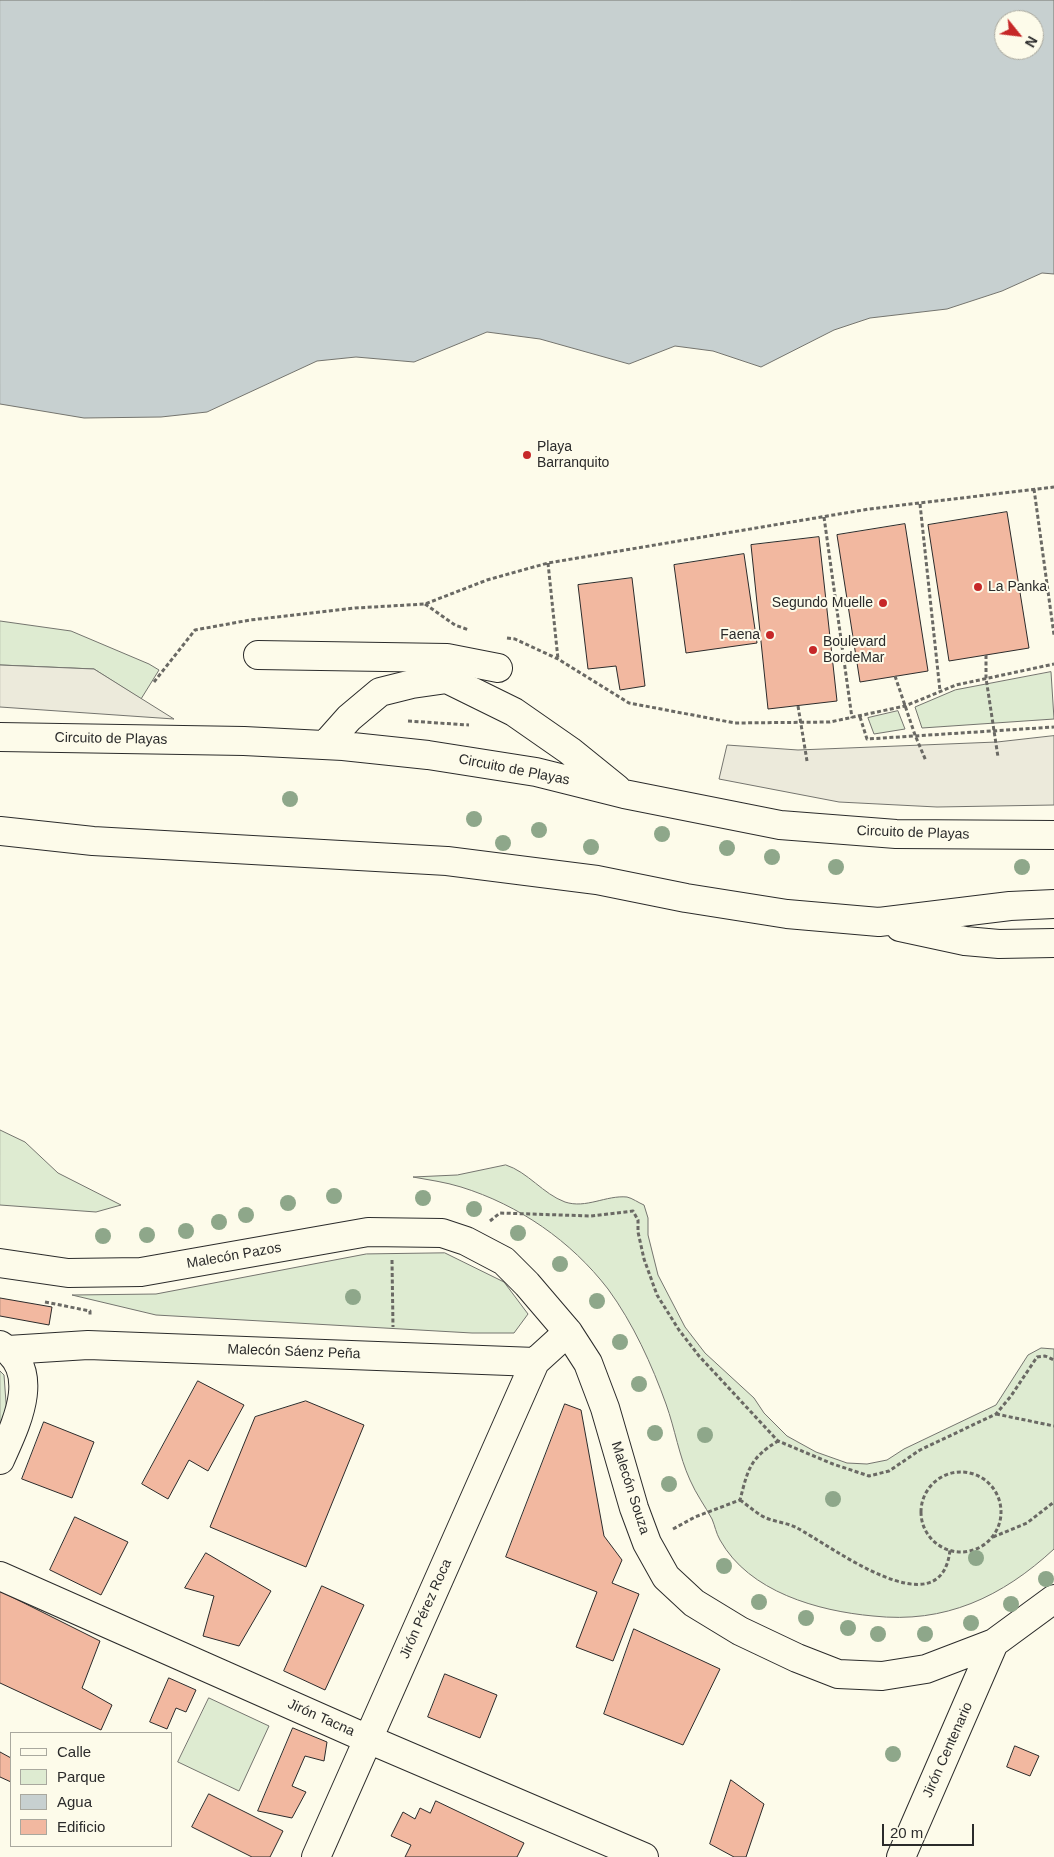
<!DOCTYPE html>
<meta charset="utf-8">
<style>
body{margin:0}
#map{position:relative;width:1054px;height:1857px;overflow:hidden;background:#fdfbea;font-family:Arial,sans-serif}
canvas{display:block}
.legend{position:absolute;left:10px;top:1732px;width:162px;height:115px;box-sizing:border-box;background:#fdfbea;border:1px solid #a9a89e;margin:0;padding:6px 9px;list-style:none;font-size:15px;color:#2b2b2b}
.legend li{display:flex;align-items:center;gap:10px;height:25px}
.legend b{width:25px;border:1px solid #a9a89e}
.north{position:absolute;left:994px;top:10px;width:50px;height:50px;box-sizing:border-box;background:#fdfbea;border:1px solid #a9a89e;border-radius:50%;rotate:119deg;font-size:14px;font-weight:700;line-height:20px;text-align:center;color:#2b2b2b}
.north::after{content:'';display:block;margin:auto;width:18px;height:22px;background:#c62828;clip-path:polygon(50% 0,100% 100%,50% 72%,0 100%)}
.scale{position:absolute;left:882px;top:1824px;width:92px;height:22px;box-sizing:border-box;border:2px solid #2b2b2b;border-top:0;padding-left:6px;font-size:15px;line-height:18px;white-space:nowrap;color:#2b2b2b;-webkit-text-stroke:4px #fdfbea;paint-order:stroke}
</style>
<div id="map">
<canvas width="1054" height="1857"></canvas>
<ul class="legend">
<li><b style="height:6px;background:#fdfbea"></b>Calle</li>
<li><b style="height:14px;background:#deebd1"></b>Parque</li>
<li><b style="height:14px;background:#c7d0d0"></b>Agua</li>
<li><b style="height:14px;background:#f2b8a0"></b>Edificio</li>
</ul>
<div class="north">N</div>
<div class="scale">20 m</div>
</div>
<script>
const g = document.querySelector('canvas').getContext('2d');
g.lineJoin = 'round';
function paint(path, color) { g.fillStyle = color; g.fill(path, 'evenodd'); }
function stroke(path, color, width, dash) { g.strokeStyle = color; g.lineWidth = width; g.lineCap = dash ? 'butt' : 'round'; g.setLineDash(dash || []); g.stroke(path); }
function drawText(font, color, halo, rows, align = 'center') {
  g.font = font + ' Arial,sans-serif'; g.lineWidth = 4; g.setLineDash([]); g.textBaseline = 'middle'; g.strokeStyle = halo; g.fillStyle = color; for (const [text, x, y, turn = 0] of rows) {
    g.save(); g.translate(x, y); g.rotate((+turn || 0) * Math.PI / 180); g.textAlign = isNaN(turn) ? turn : align; if (halo) g.strokeText(text, 0, 0); g.fillText(text, 0, 0); g.restore();
  }
}
const green = new Path2D(`
 M0 621 71 631 149 664 159 670 141 699 94 669 0 665Z
 M1051 672 1054 719 922 728 915 707 955 690Z
 M898 711 905 729 874 734 868 718Z
 M0 1130 25 1142 58 1173 121 1205 96 1212 0 1205Z
 M506 1165C528 1172 543 1194 565 1202 586 1209 606 1195 627 1197 632 1198 639 1203 644 1205L648 1218V1235L658 1275 685 1327 705 1353 754 1398 764 1413 787 1436 816 1452 847 1463 867 1464 887 1460 904 1449 996 1405 1028 1355 1041 1348 1054 1349V1549C1002 1597 945 1624 873 1616 818 1611 749 1592 720 1540 716 1533 715 1526 712 1519 705 1506 696 1494 690 1480 679 1456 675 1429 666 1404 652 1365 633 1323 608 1289 571 1241 519 1205 461 1187 445 1182 429 1180 413 1177L457 1175Z
 M445 1253 504 1282 528 1314 514 1333H472L156 1315 72 1295 156 1294 366 1254Z
 M0 1371 4 1375 7 1416 0 1430Z
 M209 1698 269 1726 239 1791 178 1762Z`);
const parking = new Path2D(`
 M0 665 94 669 174 719 0 707Z
 M1054 736V805L937 807 839 802 719 779 727 745 798 750 997 742Z`);
const water = new Path2D(`
 M0 0H1054V274L1042 273 1002 291 947 309 870 318 834 330 761 367 713 351 675 346 629 364 540 339 487 332 414 362 356 357 317 361 207 412 161 417 84 418 0 404ZM1004 20H1034V50H1004Z`);
const building = new Path2D(`
 M1007 512 1029 648 949 661 928 525Z
 M905 524 928 671 860 682 837 535Z
 M819 537 837 701 768 709 751 545Z
 M744 554 757 643 686 653 674 565Z
 M632 578 645 686 620 690 616 666 588 669 578 585Z
 M0 1298 52 1307 49 1325 0 1316Z
 M198 1381 244 1405 208 1471 189 1460 168 1499 142 1484Z
 M306 1401 364 1425 306 1567 210 1527 255 1417Z
 M565 1404 581 1410 604 1536 622 1560 612 1583 639 1594 613 1661 576 1647 597 1592 506 1557Z
 M44 1422 94 1442 72 1498 22 1479Z
 M75 1517 128 1542 101 1595 50 1570Z
 M206 1553 271 1591 239 1646 203 1636 214 1596 185 1588Z
 M322 1586 364 1605 325 1690 284 1671Z
 M0 1591 100 1641 82 1688 112 1705 101 1730 0 1683Z
 M634 1629 720 1669 683 1745 604 1714Z
 M445 1674 497 1695 480 1738 428 1717Z
 M169 1678 196 1690 186 1712 176 1708 167 1729 150 1722Z
 M293 1728 327 1742 324 1761 305 1756 292 1786 306 1792 292 1818 258 1811Z
 M1015 1746 1039 1756 1030 1776 1007 1767Z
 M0 1752 11 1758V1782L0 1777Z
 M731 1780 764 1804 746 1857H734L710 1844Z
 M209 1794 283 1831 270 1857H252L192 1827Z
 M436 1801 524 1843 517 1857H405L411 1845 391 1836 403 1812 415 1819 420 1808 430 1813Z`);
const path = new Path2D(`
 M1034 489 1054 635
 M920 504 940 691
 M824 517 852 718
 M548 563 558 659
 M425 604 455 625 469 630
 M507 638 515 639 558 659 629 703 735 723 830 722 905 706 956 685 1054 664
 M986 655V678L998 757
 M895 676 915 735 926 761
 M154 682 195 630 250 620 355 608 425 604 487 580 548 563 869 509 1054 487
 M798 706 807 761
 M860 717 867 739 1054 727
 M408 721 469 725
 M490 1221 500 1213 591 1216 633 1211 638 1220V1232L644 1259 657 1295 679 1330 699 1356 778 1441 833 1464 869 1476 889 1471 920 1450 996 1414 1011 1396 1037 1357 1045 1356 1054 1360
 M392 1260 393 1327
 M45 1302 90 1311V1317
 M996 1414 1054 1426
 M921 1512a40 40 0 1 1 80 0a40 40 0 1 1-80 0Z
 M740 1500C747 1505 754 1511 762 1516 773 1522 786 1522 797 1528 829 1544 941 1632 950 1550
 M673 1529 695 1517 740 1500C748 1469 750 1458 778 1441
 M993 1537 1027 1523 1054 1502`);
const minor = new Path2D(`
 M258 655 447 658 498 668
 M0 1263 68 1273 141 1272 368 1232 442 1233 466 1241 504 1261 527 1284 568 1332 588 1363 605 1408 634 1508 647 1543 666 1577 694 1603 740 1631 797 1658 838 1674 882 1676 926 1669 994 1643 1054 1599
 M0 1345C44 1371 15 1426 0 1460
 M8 1350 88 1345 535 1362 568 1332
 M0 1576 368 1739 644 1857
 M316 1857 535 1362
 M901 1857 994 1643`);
const highway = new Path2D(`
 M0 737 244 741 343 746 428 755 536 772 624 794 780 825 896 834 1054 835
 M325 745 349 718 380 692 412 684 447 679 514 712 570 751 617 789
 M0 831 93 841 447 861 597 880 686 898 787 914 879 922 1010 906 1054 904
 M900 927 965 941 999 944 1054 943`);
const trees = [
 [290,799],
 [474,819],
 [539,830],
 [662,834],
 [503,843],
 [591,847],
 [727,848],
 [772,857],
 [836,867],
 [1022,867],
 [334,1196],
 [423,1198],
 [288,1203],
 [474,1209],
 [246,1215],
 [219,1222],
 [186,1231],
 [518,1233],
 [147,1235],
 [103,1236],
 [560,1264],
 [353,1297],
 [597,1301],
 [620,1342],
 [639,1384],
 [655,1433],
 [705,1435],
 [669,1484],
 [833,1499],
 [976,1558],
 [724,1566],
 [1046,1579],
 [759,1602],
 [1011,1604],
 [806,1618],
 [971,1623],
 [848,1628],
 [878,1634],
 [925,1634],
 [893,1754]
];
const markers = [
 [527,455,5,"#c62828"],
 [978,587,5,"#c62828"],
 [883,603,5,"#c62828"],
 [770,635,5,"#c62828"],
 [813,650,5,"#c62828"]
];
const poiNames = [
 ["Playa",537,447],
 ["Barranquito",537,463],
 ["La Panka",988,587],
 ["Segundo Muelle",873,603,"right"],
 ["Faena",760,635,"right"],
 ["Boulevard",823,642],
 ["BordeMar",823,658]
];
const streetNames = [
 ["Circuito de Playas",111,739,1],
 ["Circuito de Playas",514,770,11],
 ["Circuito de Playas",913,833,2],
 ["Malecón Pazos",234,1256,-10],
 ["Malecón Sáenz Peña",294,1352,2],
 ["Malecón Souza",630,1488,72],
 ["Jirón Pérez Roca",426,1609,-66],
 ["Jirón Tacna",321,1718,24],
 ["Jirón Centenario",948,1750,-66]
];
paint(green, '#deebd1');
stroke(green, '#74746e', 1);
paint(parking, '#eceadb');
stroke(parking, '#74746e', 1);
paint(water, '#c7d0d0');
stroke(water, '#74746e', 1);
paint(building, '#f2b8a0');
stroke(building, '#2b2b2b', 1);
stroke(minor, '#2b2b2b', 30);
stroke(highway, '#2b2b2b', 30);
stroke(path, '#6a6964', 3, [4, 2.5]);
stroke(minor, '#fdfbea', 28);
stroke(highway, '#fdfbea', 28);
g.fillStyle = '#8ea78a';
for (const [x, y] of trees) { g.beginPath(); g.arc(x, y, 8, 0, 2 * Math.PI); g.fill(); }
for (const [x, y, r, color] of markers) { const dot = new Path2D(); dot.arc(x, y, r, 0, 2 * Math.PI); g.fillStyle = color; g.fill(dot); stroke(dot, '#fdfbea', 2); }
drawText('14px', '#2b2b2b', '#fdfbea', poiNames, 'left');
drawText('14px', '#2b2b2b', '#fdfbea', streetNames);
</script>
